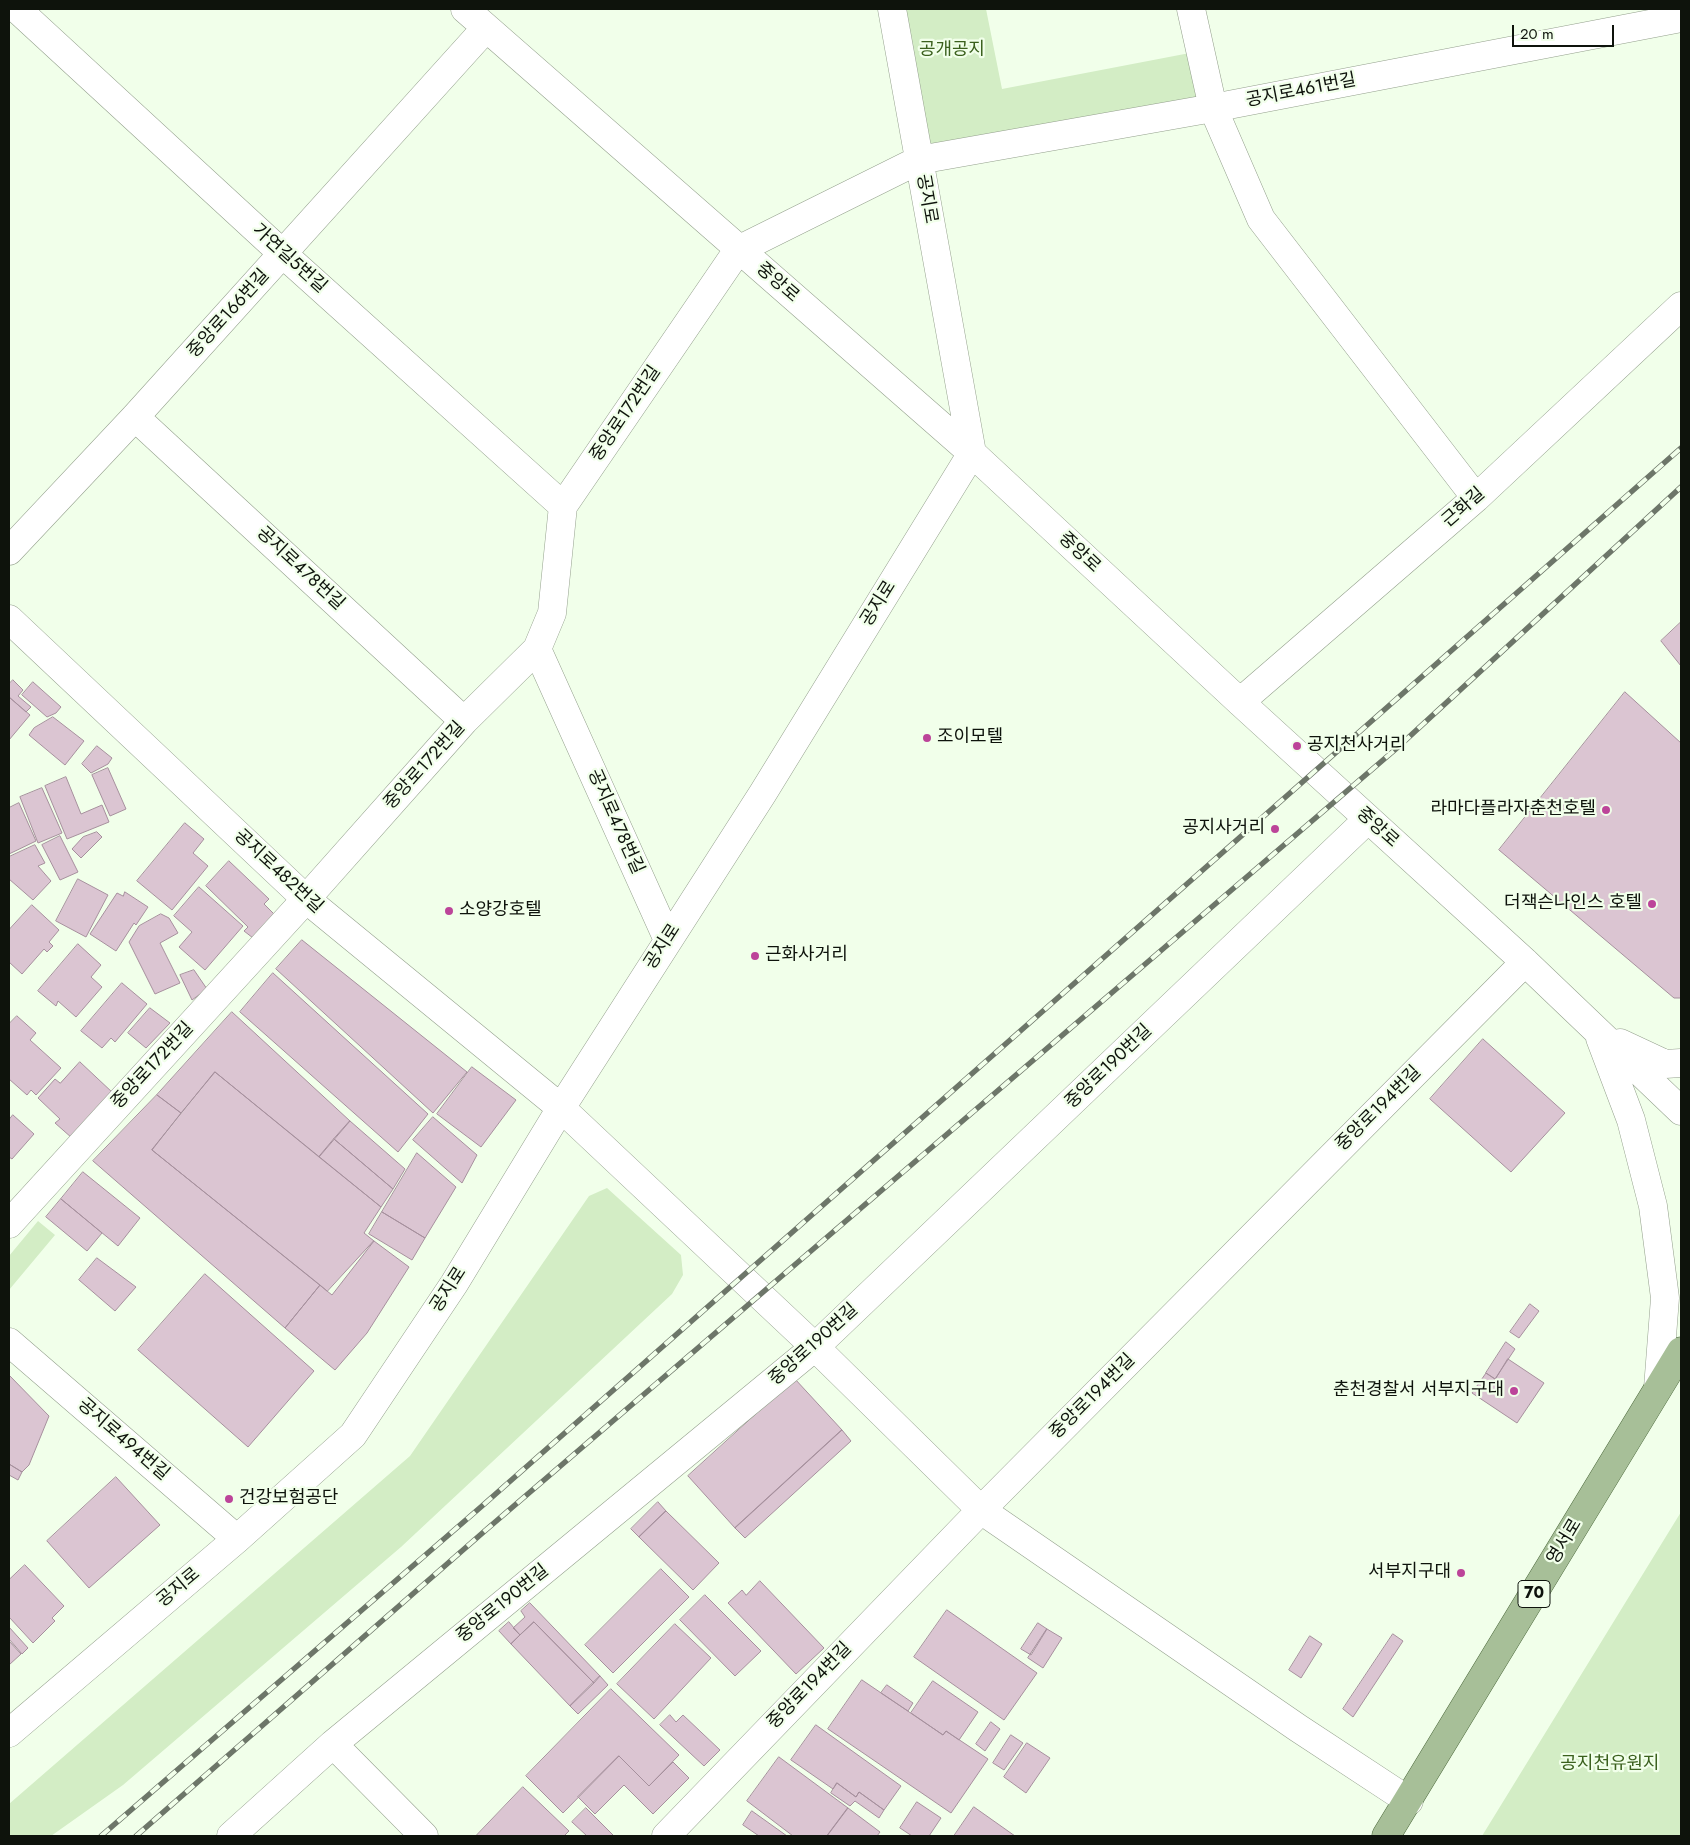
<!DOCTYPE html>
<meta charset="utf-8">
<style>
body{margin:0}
#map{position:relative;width:1690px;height:1845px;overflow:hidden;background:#f1ffea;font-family:Jost,sans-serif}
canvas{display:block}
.frame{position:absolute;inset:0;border:10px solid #0e130c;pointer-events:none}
.scale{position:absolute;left:1512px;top:25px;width:102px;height:22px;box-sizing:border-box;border:2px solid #0e130c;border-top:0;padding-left:6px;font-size:15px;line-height:18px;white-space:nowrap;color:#0e130c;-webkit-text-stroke:4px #f1ffea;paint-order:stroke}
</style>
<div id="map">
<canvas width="1690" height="1845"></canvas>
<div class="frame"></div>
<div class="scale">20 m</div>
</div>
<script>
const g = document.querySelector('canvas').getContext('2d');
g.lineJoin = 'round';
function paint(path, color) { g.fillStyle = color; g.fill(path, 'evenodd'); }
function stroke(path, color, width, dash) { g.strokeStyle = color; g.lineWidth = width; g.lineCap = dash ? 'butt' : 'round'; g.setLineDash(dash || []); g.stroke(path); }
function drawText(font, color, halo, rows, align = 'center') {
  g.font = font + ' Jost,"Noto Sans KR",sans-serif'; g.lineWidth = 4.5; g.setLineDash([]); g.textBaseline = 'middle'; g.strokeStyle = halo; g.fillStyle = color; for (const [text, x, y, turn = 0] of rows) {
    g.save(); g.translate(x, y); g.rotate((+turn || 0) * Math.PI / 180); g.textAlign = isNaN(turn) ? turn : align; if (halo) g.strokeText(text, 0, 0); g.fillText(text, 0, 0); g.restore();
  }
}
const green = new Path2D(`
 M901 9H986L1002 89 1195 52 1205 100 929 154Z
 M607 1188 681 1255 683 1275 672 1294 401 1547 123 1785 51 1836H9V1804L410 1456 589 1196Z
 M38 1221 55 1235 9 1290V1256Z
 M1681 1512V1836H1482Z`);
const building = new Path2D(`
 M1681 622V666L1661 641Z
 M13 680 23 690 18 696 31 707 26 712 9 697V684Z
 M33 682 61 707 56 713 47 717 22 695Z
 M1625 692 1681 743V998H1674L1499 850Z
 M9 697 30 715 9 740Z
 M53 717 84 741 65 765 29 735 34 728Z
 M97 746 112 758 108 764 91 773 82 764Z
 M108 768 126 809 110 816 92 775Z
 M66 777 81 814 102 805 109 822 67 839 45 786Z
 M42 788 62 833 38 843 20 797Z
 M19 803 36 841 9 854V808Z
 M185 823 204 839 193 853 208 866 172 910 137 881Z
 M97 832 102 837 81 858 72 849 83 837Z
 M60 836 78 872 60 880 42 845Z
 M35 845 45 863 38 866 51 881 33 900 9 879V857Z
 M229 861 269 899 264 904 275 915 253 938 244 931 248 927 206 886Z
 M78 879 108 895 86 937 56 921Z
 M199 887 243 926 205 970 179 947 192 932 174 916Z
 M125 892 148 907 136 925 134 923 116 951 90 934 117 893 123 896Z
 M32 905 59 930 49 942 53 946 47 952 44 949 22 974 9 962V930Z
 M161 914 169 918 178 933 160 943 180 983 155 994 129 942 139 926Z
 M302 940 467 1072 433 1113 276 969Z
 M78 944 101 965 91 977 102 987 76 1017 58 1001 56 1006 38 991Z
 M194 970 207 989 192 1000 180 975Z
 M273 973 428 1114 398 1152 240 1012Z
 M122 983 147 1004 115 1042 111 1038 102 1048 81 1031Z
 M150 1008 170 1023 146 1048 128 1033Z
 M232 1012 350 1121 319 1157 215 1072 181 1113 157 1095Z
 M17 1016 36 1033 30 1040 61 1068 36 1095 31 1090 27 1095 9 1079V1024Z
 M1483 1039 1565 1113 1511 1172 1430 1099Z
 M80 1062 113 1093 72 1138 55 1123 60 1119 38 1098 55 1079 60 1083Z
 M472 1067 516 1100 481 1147 437 1114Z
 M215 1072 381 1207 364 1233 374 1241 332 1295 152 1150Z
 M157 1095 181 1113 152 1150 320 1285 285 1328 93 1161Z
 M13 1115 34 1134 12 1159 9 1157V1120Z
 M433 1117 477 1155 462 1183 413 1140Z
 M350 1121 405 1169 393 1189 334 1139Z
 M334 1139 393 1189 381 1207 319 1157Z
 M417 1153 456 1187 425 1238 382 1212Z
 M83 1172 140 1218 118 1246 61 1199Z
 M61 1199 102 1233 87 1251 46 1217Z
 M382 1212 425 1238 412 1260 369 1234Z
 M374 1241 409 1267 367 1333 335 1370 285 1328 320 1285 327 1291Z
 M97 1258 136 1287 115 1311 79 1280Z
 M205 1274 314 1371 248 1447 138 1350Z
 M1530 1304 1539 1311 1519 1338 1510 1332Z
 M1506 1342 1515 1349 1495 1379 1486 1373Z
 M1508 1359 1544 1383 1517 1423 1472 1393 1486 1373 1495 1379Z
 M9 1375 49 1416 29 1465 22 1472 9 1464Z
 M795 1379 842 1430 735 1528 688 1476Z
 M842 1430 851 1441 745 1538 735 1528Z
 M9 1464 22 1472 18 1480 9 1475Z
 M116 1477 160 1525 89 1588 47 1541Z
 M658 1502 666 1511 639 1537 631 1529Z
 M666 1511 719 1563 693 1590 639 1537Z
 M25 1565 64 1606 52 1618 55 1621 33 1643 9 1617V1580Z
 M661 1569 689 1597 613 1673 585 1645Z
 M760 1581 824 1648 796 1674 728 1603 742 1590 746 1595Z
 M705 1595 761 1651 735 1676 680 1620Z
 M530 1603 600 1676 594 1683 534 1622 520 1635 513 1628 525 1617 521 1611Z
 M947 1610 1037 1673 1004 1720 914 1657Z
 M509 1622 520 1635 511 1644 499 1631Z
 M534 1622 594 1683 570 1706 511 1644Z
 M1038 1623 1047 1629 1031 1655 1021 1649Z
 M675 1624 711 1658 654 1719 617 1684Z
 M9 1627 28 1648 22 1654 9 1639Z
 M1047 1629 1062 1638 1043 1668 1028 1658Z
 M1393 1634 1403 1641 1353 1717 1343 1709Z
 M1310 1636 1322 1644 1301 1678 1289 1670Z
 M9 1641 21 1654 9 1665Z
 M600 1676 608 1685 578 1714 570 1706Z
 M862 1680 943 1735 946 1731 988 1759 951 1813 828 1729Z
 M933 1681 978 1712 959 1740 946 1731 943 1735 911 1713Z
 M887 1685 913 1703 908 1711 881 1693Z
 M611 1689 679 1755 649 1786 619 1756 563 1813 526 1776Z
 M670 1715 676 1722 683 1715 720 1750 704 1766 660 1725Z
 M991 1722 1000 1729 985 1751 976 1744Z
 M816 1725 901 1786 884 1810 859 1792 856 1797 837 1783 833 1789 791 1760Z
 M1011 1735 1023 1743 1004 1770 993 1763Z
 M1027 1743 1050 1758 1026 1793 1004 1777Z
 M619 1756 649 1786 673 1762 689 1778 653 1814 624 1785 595 1814 578 1797Z
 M779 1757 848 1808 827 1836H793L747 1801Z
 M837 1783 856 1797 859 1792 884 1810 879 1818 855 1801 850 1806 831 1793Z
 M523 1787 569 1831 564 1836H476Z
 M917 1802 941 1818 929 1836H912L900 1828Z
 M974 1807 1015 1836H954Z
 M586 1808 614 1836H587L572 1822Z
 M848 1808 880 1832 877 1836H827Z
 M752 1811 787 1836H759L743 1825Z`);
const minor = new Path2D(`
 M17 9 283 254 563 506
 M465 9 972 453 1240 702 1525 962 1681 1111
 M1191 9 1213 108 1261 219 1476 498
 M135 417 464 721
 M9 551 135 417 486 28
 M9 619 306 899 561 1108 815 1347 981 1510 1298 1728 1409 1801
 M537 649 668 940
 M1240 702 1476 498 1681 306
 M1600 1038 1631 1120 1653 1206 1665 1298 1658 1388
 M1620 1043 1665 1064 1681 1063
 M9 1224 306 899 464 721 537 649 552 613 563 506 738 250 919 160 1213 108 1681 18
 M9 1342 237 1539
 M9 1733 237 1539 353 1435 454 1284 561 1108 763 793 972 453 892 9
 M333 1744 424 1836
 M231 1836 333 1744 815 1347 1368 819
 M666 1836 981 1510 1525 962`);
const major = new Path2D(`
 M1386 1836 1681 1351`);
const rail = new Path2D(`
 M101 1836 482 1506 1681 448
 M136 1836 487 1529 1397 748 1681 487`);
const markers = [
 [927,738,5,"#bc4499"],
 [1297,746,5,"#bc4499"],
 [1606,810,5,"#bc4499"],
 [1275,829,5,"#bc4499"],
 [1652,904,5,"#bc4499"],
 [449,911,5,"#bc4499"],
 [755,956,5,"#bc4499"],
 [1514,1391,5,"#bc4499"],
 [229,1499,5,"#bc4499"],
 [1461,1573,5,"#bc4499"]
];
const shields = [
 [1534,1594,32]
];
const shieldNames = [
 ["70",1534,1594]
];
const parkNames = [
 ["공개공지",952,51],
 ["공지천유원지",1610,1765]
];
const streetNames = [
 ["공지로461번길",1301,91,-11],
 ["공지로",926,199,80],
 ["가연길5번길",289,259,42],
 ["중앙로",777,283,41],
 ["중앙로166번길",229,314,-48],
 ["중앙로172번길",626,414,-56],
 ["근화길",1464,508,-41],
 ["중앙로",1079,553,43],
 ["공지로478번길",300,569,43],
 ["공지로",879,604,-58],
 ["중앙로172번길",425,766,-48],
 ["공지로478번길",615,822,66],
 ["중앙로",1377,828,42],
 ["공지로482번길",278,872,43],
 ["공지로",663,947,-57],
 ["중앙로172번길",153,1066,-47],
 ["중앙로190번길",1109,1067,-44],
 ["중앙로194번길",1379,1109,-45],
 ["공지로",449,1290,-57],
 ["중앙로190번길",814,1345,-42],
 ["중앙로194번길",1093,1397,-45],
 ["공지로494번길",123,1440,41],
 ["영서로",1565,1542,-59],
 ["공지로",179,1588,-40],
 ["중앙로190번길",503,1604,-39],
 ["중앙로194번길",810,1686,-46]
];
const poiNames = [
 ["조이모텔",937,738],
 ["공지천사거리",1307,746],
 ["라마다플라자춘천호텔",1596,810,"right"],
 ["공지사거리",1265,829,"right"],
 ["더잭슨나인스 호텔",1642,904,"right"],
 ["소양강호텔",459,911],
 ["근화사거리",765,956],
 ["춘천경찰서 서부지구대",1504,1391,"right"],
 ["건강보험공단",239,1499],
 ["서부지구대",1451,1573,"right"]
];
paint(green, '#d3edc5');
paint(building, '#dbc5d2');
stroke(building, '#a6909d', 1);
stroke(minor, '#94a08d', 29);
stroke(major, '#4b673b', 29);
stroke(minor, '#fff', 28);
stroke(major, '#a7bf98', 28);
stroke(rail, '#6d7669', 5.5);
stroke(rail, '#f1ffea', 4, [11]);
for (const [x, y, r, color] of markers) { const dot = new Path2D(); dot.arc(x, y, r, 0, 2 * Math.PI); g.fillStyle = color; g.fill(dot); stroke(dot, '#f1ffea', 2); }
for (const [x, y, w] of shields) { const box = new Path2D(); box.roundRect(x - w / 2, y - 13.5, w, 27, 4); g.fillStyle = '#f1ffea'; g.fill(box); stroke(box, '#0e130c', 1); }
drawText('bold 16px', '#0e130c', null, shieldNames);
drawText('18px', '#3b611e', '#f1ffea', parkNames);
drawText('18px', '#0e130c', '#f1ffea', streetNames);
drawText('18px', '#0e130c', '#f1ffea', poiNames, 'left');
</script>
